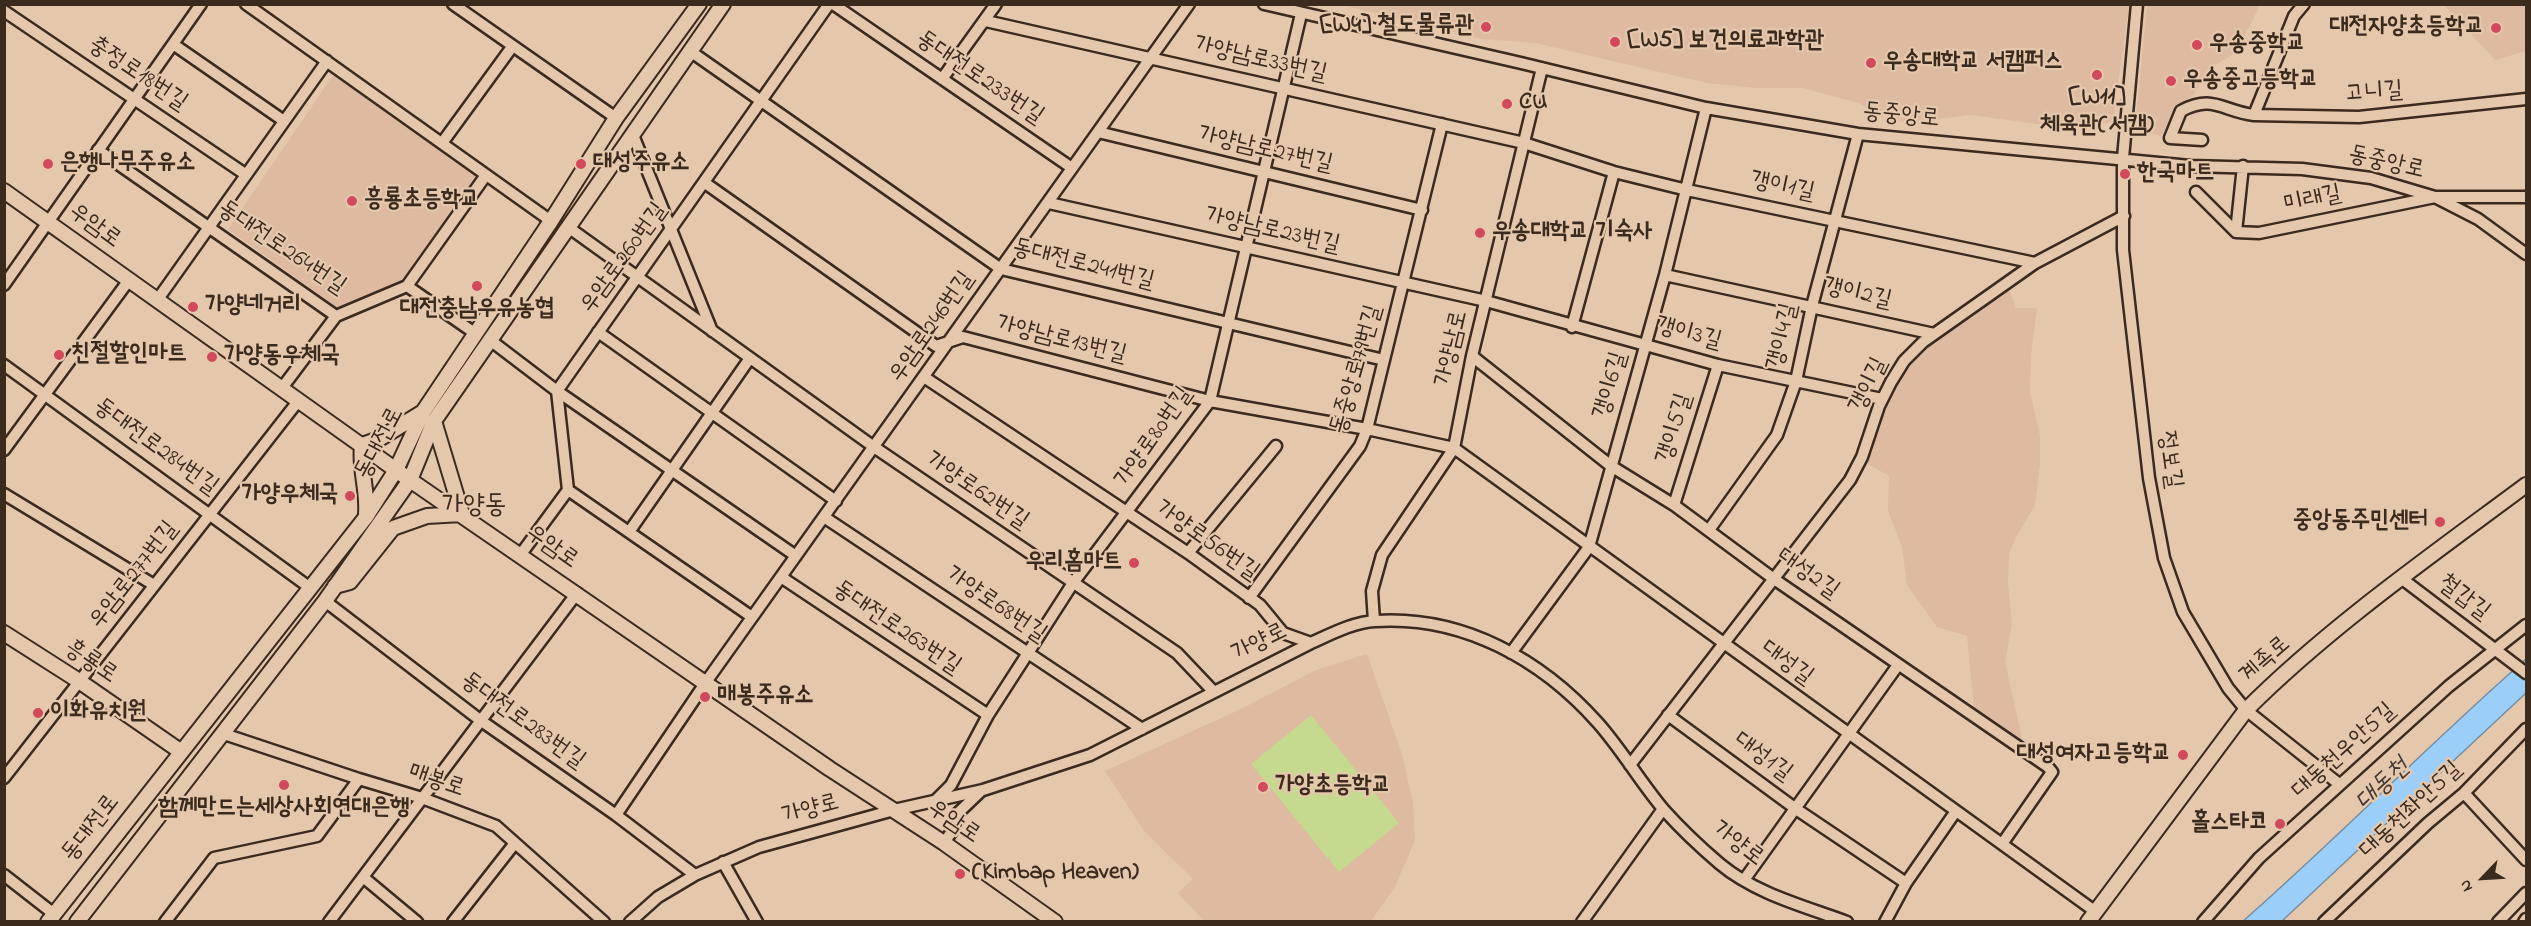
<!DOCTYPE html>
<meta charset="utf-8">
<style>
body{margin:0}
#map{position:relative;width:2531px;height:926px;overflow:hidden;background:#e5c8ac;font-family:"Indie Flower",sans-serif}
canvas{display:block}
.frame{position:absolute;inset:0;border:6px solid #3b2a1e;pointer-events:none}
.north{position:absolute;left:2453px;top:848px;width:60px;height:60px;-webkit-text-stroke:4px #e5c8ac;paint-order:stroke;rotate:245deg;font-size:16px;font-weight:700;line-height:24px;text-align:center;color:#3b2a1e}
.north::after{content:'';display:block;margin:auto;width:21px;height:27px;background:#3b2a1e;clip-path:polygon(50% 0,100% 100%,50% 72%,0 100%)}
</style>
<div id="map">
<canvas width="2531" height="926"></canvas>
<div class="frame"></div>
<div class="north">N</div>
</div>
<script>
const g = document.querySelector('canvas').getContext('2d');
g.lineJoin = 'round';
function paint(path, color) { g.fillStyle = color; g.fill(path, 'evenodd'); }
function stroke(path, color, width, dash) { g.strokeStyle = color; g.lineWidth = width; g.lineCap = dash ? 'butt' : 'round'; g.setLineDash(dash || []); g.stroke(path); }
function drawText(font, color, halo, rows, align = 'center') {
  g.font = font + ' "Indie Flower","Poor Story",sans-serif'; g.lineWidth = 4.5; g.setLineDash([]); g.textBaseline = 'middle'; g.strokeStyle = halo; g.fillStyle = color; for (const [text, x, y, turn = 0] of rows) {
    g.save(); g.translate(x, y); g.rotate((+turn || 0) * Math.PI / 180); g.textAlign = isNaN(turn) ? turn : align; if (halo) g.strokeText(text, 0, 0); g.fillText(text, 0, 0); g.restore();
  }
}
const built = new Path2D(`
 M1341 5 2129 4V5L2113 122 2082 126 2037 124 1970 115 1906 123 1880 114 1858 103 1803 88H1756L1707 83 1535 43 1482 39Z
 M2147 5H2260L2236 53 2215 65 2192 96 2175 110 2161 136 2135 128Z
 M2444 5H2526V51L2495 60Z
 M334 74 477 174 401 282 338 308 228 229Z
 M2009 289 2016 308H2037L2031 355 2030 392 2040 436V464L2035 505 2015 539 2009 554 2008 583 2012 623 2005 662 2023 743 1974 710 1967 636 1937 627 1907 585 1902 547 1888 511 1889 476 1863 461 1887 401 1907 362 1946 329Z
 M1367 654 1402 754 1413 803 1415 840 1395 887 1371 921H1204L1178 893 1193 879 1144 831 1105 771 1241 709 1316 670Z`);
const green = new Path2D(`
 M1311 715 1399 823 1339 872 1251 764Z`);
const water = new Path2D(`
 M2526 659V693L2282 921 2242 922C2339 837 2429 744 2526 659Z`);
const minor = new Path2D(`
 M246 4 551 221
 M453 4 616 118
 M833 4 1072 168
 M1264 4 1521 63 1706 108 1858 134 2190 166 2302 169 2371 178 2435 197 2478 219 2526 254
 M2137 4 2123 158V250L2149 478 2164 558 2183 612 2228 688 2246 710 2339 784
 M4 11 245 174
 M986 21 1524 143 1614 172 1687 190 2035 263
 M173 44 284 121
 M690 51 1001 269 1384 360
 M942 79 996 4
 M2254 115 2294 16 2304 4
 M1098 132 1422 210
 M633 135 712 331
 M2202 140 2170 138 2181 111C2213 94 2222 111 2254 115L2359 117 2526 99
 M442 143 512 47
 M98 150 336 316 407 286 476 334
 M705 183 936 346 963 337 1210 401 1367 429 1454 448 2096 912
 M2196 192 2236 232 2259 233 2435 197H2526
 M1049 203 1486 301 1718 365 1882 399
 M568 227 874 447 1177 653 1213 691
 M2236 232 2243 166
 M1665 275 1934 334
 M4 285 201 4
 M407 286 486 175
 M158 299 327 61
 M1572 327 1614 172
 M598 332 836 501
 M490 340 557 391 796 556
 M1472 356 1611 466 1674 505 1774 579 2048 767 2052 772 2002 844
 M4 365 309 587
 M924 377 1188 553 1260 605 1283 633 1311 643
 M282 388 336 316
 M4 450 129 280
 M568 490 752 617
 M4 494 154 585
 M1674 505 1718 365
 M824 517 1142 729
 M1709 530 1777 435 1796 381 1812 306 1858 134
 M629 532 750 358
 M1188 553 1276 446
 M521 554 568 490 557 391 829 4
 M781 577 988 715
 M2401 578 2526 673
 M1249 598 1360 446 1367 429 1442 124
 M325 601 480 720 616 815 695 875
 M1374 621 1372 591 1382 555 1454 448 1472 356 1542 68
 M1511 653 1589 547 1665 275 1706 108
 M1668 715 1796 809 1906 883
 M224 734 359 779 422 798 496 826 604 922
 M1630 765 1850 480 1862 457 1879 406 1891 382 1904 361 1923 342 2035 263 2124 216
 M4 778 299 400
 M2464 793 2526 860
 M936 800 951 785 988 715 1073 583 1210 401 1301 14
 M616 815 706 682 1189 4
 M944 843 952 831 958 813 981 791
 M723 862 757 922
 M4 875 54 914
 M363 877 417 922
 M1744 880 1898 665
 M165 922 214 858 317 836 359 779
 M329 922 577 593
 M453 922 515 843
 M630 922 658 897 695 875 759 847 894 810 983 790 1090 755 1311 643C1331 634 1354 622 1375 621 1463 615 1542 660 1598 723 1622 750 1641 783 1664 810 1681 829 1700 847 1720 864 1756 894 1804 906 1847 922
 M1582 922 1663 809
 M1885 922 1906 883 1956 811
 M2203 922 2259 858 2449 686 2526 625
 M2324 922 2428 823 2464 793 2526 729
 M2498 922 2526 893
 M2524 922 2526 919`);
const major = new Path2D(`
 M4 191 410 480 830 769 944 843 1055 922
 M434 421 462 514
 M362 445C359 468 368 490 366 514
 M362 445 379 439 423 412
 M335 586 350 582 393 528 427 516 462 514
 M4 633 79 681 180 751
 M48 922 366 517 396 470 423 412 551 221 616 118 699 4
 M77 922 325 601 410 480 434 421 723 4
 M2088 922 2246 710C2329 627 2432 555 2526 485`);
const markers = [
 [1486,27,6,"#d1495b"],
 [2496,28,6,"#d1495b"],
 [1615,42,6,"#d1495b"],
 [2197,45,6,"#d1495b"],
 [1871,63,6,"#d1495b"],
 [2097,75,6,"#d1495b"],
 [2171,81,6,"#d1495b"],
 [1507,104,6,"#d1495b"],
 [48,164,6,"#d1495b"],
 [581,164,6,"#d1495b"],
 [2125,174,6,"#d1495b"],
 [352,201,6,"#d1495b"],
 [1480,233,6,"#d1495b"],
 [477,286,6,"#d1495b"],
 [193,307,6,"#d1495b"],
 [59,355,6,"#d1495b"],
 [212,357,6,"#d1495b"],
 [350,496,6,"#d1495b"],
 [2440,522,6,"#d1495b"],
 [1134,563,6,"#d1495b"],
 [705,697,6,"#d1495b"],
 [38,713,6,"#d1495b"],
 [2183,755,6,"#d1495b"],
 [284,785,6,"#d1495b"],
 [1263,787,6,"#d1495b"],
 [2280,824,6,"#d1495b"],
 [960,874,6,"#d1495b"]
];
const poiNames = [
 ["[W4] 철도물류관",1474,27,"right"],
 ["대전자양초등학교",2484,28,"right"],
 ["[W5] 보건의료과학관",1627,42],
 ["우송중학교",2209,45],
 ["우송대학교 서캠퍼스",1883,63],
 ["우송중고등학교",2183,81],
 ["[W11]",2097,99,"center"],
 ["체육관(서캠)",2097,127,"center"],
 ["CU",1519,104],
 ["은행나무주유소",60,164],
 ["대성주유소",593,164],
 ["한국마트",2137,174],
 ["흥룡초등학교",364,201],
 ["우송대학교 기숙사",1492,233],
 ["가양네거리",205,307],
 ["대전충남우유농협",477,310,"center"],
 ["친절할인마트",71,355],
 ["가양동우체국",224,357],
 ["가양우체국",338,496,"right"],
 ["중앙동주민센터",2428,522,"right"],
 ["우리홈마트",1122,563,"right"],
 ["매봉주유소",717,697],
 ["이화유치원",50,713],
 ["대성여자고등학교",2171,755,"right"],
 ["가양초등학교",1275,787],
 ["함께만드는세상사회연대은행",284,809,"center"],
 ["홀스타코",2268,824,"right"],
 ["(Kimbap Heaven)",972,874]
];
const streetNames = [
 ["가양남로33번길",1260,61,13],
 ["충정로18번길",137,75,34],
 ["동대전로233번길",979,79,34],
 ["고니길",2374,94,-4],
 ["동중앙로",1901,117,6],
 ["가양남로27번길",1265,151,13],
 ["동중앙로",2386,164,13],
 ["갱이1길",1782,188,12],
 ["미래길",2313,201,-12],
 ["우암로",94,227,36],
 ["가양남로23번길",1272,232,13],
 ["동대전로264번길",281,249,34],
 ["우암로260번길",625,259,-54],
 ["동대전로241번길",1083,266,14],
 ["갱이2길",1857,295,13],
 ["우암로246번길",933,328,-55],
 ["갱이3길",1688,335,15],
 ["갱이4길",1784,337,-77],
 ["가양남로13번길",1061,341,14],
 ["가양남로",1453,349,-77],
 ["동중앙로79번길",1358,370,-74],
 ["갱이6길",1612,386,-74],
 ["갱이길",1870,386,-64],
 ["갱이5길",1676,429,-73],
 ["가양로80번길",1155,438,-55],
 ["동대전로",381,444,-62],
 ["동대전로284번길",155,448,36],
 ["정보길",2168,460,82],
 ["가양로62번길",976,492,34],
 ["가양로56번길",1206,542,35],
 ["우암로",551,548,35],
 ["대성2길",1807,575,35],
 ["우암로277번길",135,576,-52],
 ["철갑길",2463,599,37],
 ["가양로68번길",995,606,34],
 ["동대전로263번길",896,629,34],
 ["가양로",1260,644,-26],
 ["계족로",2266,661,-41],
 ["흥룡로",90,663,34],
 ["대성길",1786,664,36],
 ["동대전로283번길",522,722,36],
 ["대동천우안5길",2345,752,-42],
 ["대성1길",1762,758,36],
 ["매봉로",436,782,19],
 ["가양로",811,811,-15],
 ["대동천좌안5길",2412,811,-43],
 ["우암로",953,823,34],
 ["동대전로",92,829,-52],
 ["가양로",1737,845,37]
];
const waterNames = [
 ["대동천",2384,786,-43]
];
const quarterNames = [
 ["가양동",474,508]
];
paint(built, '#ddbaa0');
paint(green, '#c5da8f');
paint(water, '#9bcff9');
stroke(water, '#758da1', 1.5);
stroke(minor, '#3b2a1e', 15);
stroke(major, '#3b2a1e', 18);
stroke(minor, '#e5c8ac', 10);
stroke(major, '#e5c8ac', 14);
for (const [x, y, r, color] of markers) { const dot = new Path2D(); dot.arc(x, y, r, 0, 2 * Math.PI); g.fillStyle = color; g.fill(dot); stroke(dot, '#e5c8ac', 2); }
drawText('bold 24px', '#3b2a1e', '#e5c8ac', poiNames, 'left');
drawText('24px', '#3b2a1e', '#e5c8ac', streetNames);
drawText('italic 26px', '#453a34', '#e5c8ac', waterNames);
drawText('27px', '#3b2a1e', '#e5c8ac', quarterNames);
</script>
